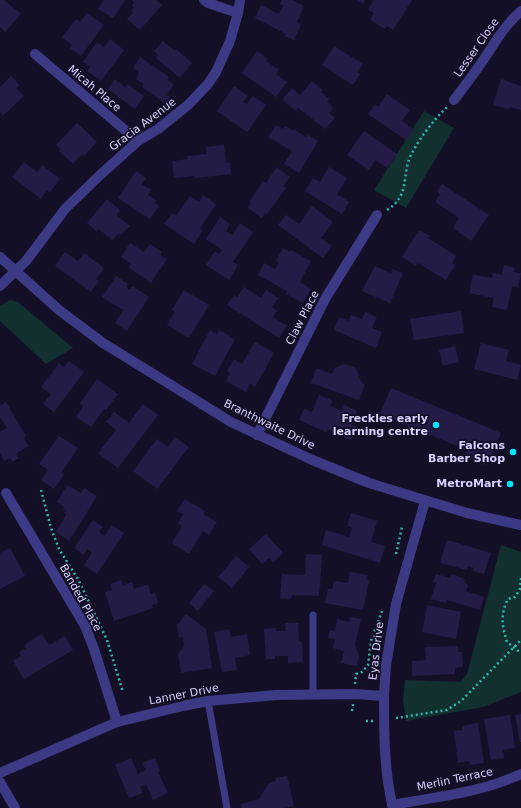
<!DOCTYPE html>
<style>
body{margin:0}
canvas{display:block;background:#130f26}
</style>
<canvas width="521" height="808"></canvas>
<script>
const g = document.querySelector('canvas').getContext('2d');
g.lineJoin = 'round';
function paint(path, color) { g.fillStyle = color; g.fill(path, 'evenodd'); }
function stroke(path, color, width, dash) { g.strokeStyle = color; g.lineWidth = width; g.lineCap = dash ? 'butt' : 'round'; g.setLineDash(dash || []); g.stroke(path); }
function drawText(font, color, halo, rows, align = 'center') {
  g.font = font + ' "DejaVu Sans",sans-serif'; g.lineWidth = 3.5; g.setLineDash([]); g.textBaseline = 'middle'; g.strokeStyle = halo; g.fillStyle = color; for (const [text, x, y, turn = 0] of rows) {
    g.save(); g.translate(x, y); g.rotate((+turn || 0) * Math.PI / 180); g.textAlign = isNaN(turn) ? turn : align; if (halo) g.strokeText(text, 0, 0); g.fillText(text, 0, 0); g.restore();
  }
}
const green = new Path2D(`
 M424 111 454 128 406 208 374 190Z
 M10 300 18 302 73 348 46 364 0 321V306Z
 M501 545 521 552V692L483 707 406 721 403 700 405 680 460 682 467 674Z`);
const building = new Path2D(`
 M0 0H4L21 14 5 32 0 27Z
 M104 0H125L113 18 98 9Z
 M132 0H156L162 5 140 30 127 19 133 13 131 10 134 8 132 6 134 3Z
 M282 0H292L304 6 297 22 301 25 294 40 285 36 286 34 255 18 261 5 279 14 283 6 280 4Z
 M357 0H365L363 4Z
 M374 0H412L393 30 387 26 385 29 370 20 374 13 368 10Z
 M87 13 104 25 81 56 70 48 72 45 62 37 76 19 80 22Z
 M110 39 124 50 101 81 87 71 90 67 83 62 97 42 104 47Z
 M163 41 175 51 176 49 192 63 180 78 156 58 158 55 154 51Z
 M334 46 363 64 357 72 360 74 353 85 322 65Z
 M257 51 268 59 266 61 279 70 276 74 287 82 276 97 242 73Z
 M140 57 169 77 168 80 174 84 167 95 170 97 166 104 142 87 144 84 136 79 139 73 133 68Z
 M11 76 20 85 16 88 24 96 3 116 0 112V87Z
 M115 79 125 87 127 84 144 96 135 109 108 89Z
 M501 79 521 86V110L510 107 509 109 493 105Z
 M312 81 323 90 321 92 329 99 327 102 334 108 329 113 335 118 325 129 298 108 296 111 282 100 292 88 300 95Z
 M234 86 248 96 243 102 247 104 253 96 266 105 247 132 217 111Z
 M387 94 410 110 402 121 414 129 406 140 368 114 375 104 378 107Z
 M77 123 97 142 84 156 82 154 73 164 59 151 60 149 56 145Z
 M276 125 283 129 285 126 293 131 294 129 306 137 308 135 318 141 299 173 284 164 292 151 268 137Z
 M364 131 397 154 387 168 375 160 369 170 347 155Z
 M224 145 226 163 230 162 231 174 195 178V176L174 178 172 161 188 159 187 156 207 154 206 147Z
 M24 162 37 172 42 165 60 179 50 192 47 191 41 199 12 177Z
 M277 167 290 177 283 186 286 188 267 214 265 213 262 218 248 208 251 203 249 202 263 181 266 183Z
 M329 167 347 178 337 194 349 202 342 214 305 191 313 178 320 182Z
 M136 171 146 178 142 184 151 190 148 195 156 200 155 203 159 206 150 219 118 198Z
 M442 184 489 215 471 241 453 228 459 218 435 202 440 194 437 191Z
 M203 195 216 204 200 229 203 230 194 244 164 224 172 213 176 216 190 196 199 202Z
 M107 199 120 210 116 215 130 226 121 235 119 233 112 240 99 229 97 232 87 223Z
 M312 206 333 222 321 238 332 246 323 258 278 225 286 215 299 224Z
 M220 217 230 224 226 231 232 235 240 223 253 232 233 262 238 265 229 280 206 265 215 251 219 254 222 250 206 239Z
 M419 230 430 236 428 238 456 256 452 263 455 265 446 280 418 263 416 266 402 257Z
 M130 243 144 252 150 244 162 252 160 255 167 259 151 283 129 268 131 264 121 257Z
 M283 248 290 252 291 250 311 261 300 282 311 289 303 303 286 294 287 291 258 275 264 263 275 269 279 262 276 261Z
 M65 252 78 261 84 253 104 268 96 279 99 281 91 292 55 266Z
 M504 265 515 268 514 272 521 273 518 287 512 286 507 310 492 307 494 298 469 293 473 275 492 278 493 273 502 275Z
 M375 266 391 273 392 269 403 273 390 303 362 291Z
 M116 276 128 284 126 287 130 290 132 286 149 297 127 331 115 323 123 310 102 297Z
 M244 287 261 298 266 290 278 298 272 307 277 311 273 317 287 326 279 338 227 305 234 295 237 297Z
 M184 290 209 305 189 338 167 325 175 311 172 310Z
 M461 311 464 333 414 340 410 319Z
 M365 312 377 317 372 328 382 332 376 348 334 330 339 317 349 321 351 315 362 319Z
 M210 330 217 334 219 330 235 339 215 376 192 364Z
 M255 342 274 353 255 387 250 384 246 392 226 381 230 373 227 371 234 359 242 364Z
 M481 343 509 350 506 361 521 365 517 380 474 369Z
 M455 346 459 362 443 366 439 350Z
 M69 361 84 372 54 412 43 404 51 394 41 387 59 363 64 367Z
 M344 364 355 367 362 383 365 384 359 400 311 383 316 368 332 374 335 368Z
 M97 379 118 394 106 410 104 409 91 427 76 417 83 406 80 403Z
 M391 388 501 433 490 460 488 459 486 465 464 456 467 450 428 434 427 437 417 433 418 430 380 414Z
 M319 395 333 401 330 406 342 411 344 405 357 411 352 425 356 427 351 440 327 429 326 432 299 420 304 409 312 412Z
 M6 402 26 436 24 438 28 446 16 454 19 458 12 462 10 458 4 461 0 453V432L7 428 0 417V406Z
 M143 404 158 415 118 468 98 453 116 430 106 422 114 412 129 423Z
 M59 436 78 448 61 473 64 475 54 489 41 480 48 470 39 464Z
 M175 437 189 447 157 489 133 471 157 439 168 447Z
 M67 485 81 493 84 488 97 496 69 541 56 532 66 515 64 513 65 511 63 510 64 507 57 502Z
 M185 499 205 511 203 514 217 522 209 535 203 531 189 554 172 543 182 526 178 523 183 514 177 511Z
 M351 513 377 521 371 542 385 546 380 563 322 545 326 530 349 537 352 528 347 526Z
 M93 520 103 527 99 532 105 536 112 525 124 533 97 574 84 565 92 553 87 549 84 555 74 548Z
 M266 534 283 553 273 563 269 558 262 564 249 549Z
 M447 540 491 553 484 574 473 571 474 568 468 566 467 570 440 563Z
 M10 548 25 576 0 589V553Z
 M306 554 322 555 319 596 292 595 291 599 280 598 282 574 305 575Z
 M236 556 249 567 232 588 218 577Z
 M350 572 368 575 367 580H369L363 610 325 603 328 589H332L334 581 348 583Z
 M436 574 450 578 451 574 465 579 464 583 468 585 466 591 484 597 480 610 447 600 446 603 431 599 436 583 433 582Z
 M121 580 123 585 132 582 134 589 148 584 151 594 155 592 158 603 152 605 153 608 114 621 105 592 112 590 110 584Z
 M204 584 214 591 198 611 189 603Z
 M427 605 461 612 456 639 422 632Z
 M186 614 206 629 212 668 181 673 178 654 184 646 183 637 179 638 177 625Z
 M350 617 361 619 355 645 359 656 357 666 341 663 344 651 333 648 335 639 328 638 330 630 335 631 337 619 349 622Z
 M285 623H298L299 642H302L303 662 288 663V656H275V659H266L264 629 276 628V631H286Z
 M229 629 231 637 247 634 250 655 235 658 237 670 222 672 214 632Z
 M42 634 49 645 65 636 73 650 24 679 13 661 21 656 19 652 26 648 24 645Z
 M458 646V652H462L463 667 455 668V674L412 676V661L426 660 425 647Z
 M521 714V742H520L515 715Z
 M510 715 515 748 503 750 504 758 491 760 484 719Z
 M478 723 484 763 470 765 469 761 458 763 454 731 462 730V726Z
 M131 758 138 774 146 770 142 763 155 758 160 771 158 772 168 793 153 800 146 784 140 787 143 793 129 798 115 765Z
 M287 776 294 806 284 808H242L241 804 259 799 269 783 276 781 275 778Z`);
const path = new Path2D(`
 M387 210C411 195 401 175 411 155 420 137 433 121 447 107
 M41 490 51 528 59 549 78 579 107 640 123 692
 M396 554 402 527
 M521 578 520 589 515 597 508 599C500 614 502 626 507 642L521 653
 M355 684 356 674 362 672 368 665 371 641 382 611
 M352 711 353 704
 M396 718 447 710 461 701 521 640
 M366 721H373`);
const service = new Path2D(`
 M313 615V694
 M208 701 227 808`);
const minor = new Path2D(`
 M204 0 208 3 238 13
 M35 54 138 141
 M454 100C464 87 473 75 482 62 495 43 503 27 521 11
 M0 286 26 261 65 209 100 175 138 141 158 129 188 105 208 84 216 72 230 41 238 13 240 0
 M257 435 325 299 377 215
 M6 493 85 626 94 649 117 722
 M384 696C384 733 384 772 393 808
 M0 782 15 808
 M392 805C436 797 480 793 521 774`);
const tertiary = new Path2D(`
 M0 257 59 310 103 343 231 422 310 459 369 483 467 513 521 525
 M0 773 117 722 183 706 208 701 276 695 355 694 384 696 386 665 396 604 425 501`);
const markers = [
 [436,425,4,"#00e5ff"],
 [513,452,4,"#00e5ff"],
 [510,484,4,"#00e5ff"]
];
const streetNames = [
 ["Lesser Close",477,48,-55],
 ["Micah Place",94,89,40],
 ["Gracia Avenue",143,125,-37],
 ["Claw Place",303,318,-63],
 ["Branthwaite Drive",269,425,26],
 ["Banded Place",80,598,61],
 ["Eyas Drive",377,651,-83],
 ["Lanner Drive",184,695,-11],
 ["Merlin Terrace",455,780,-12]
];
const poiNames = [
 ["Freckles early",428,419],
 ["learning centre",428,432],
 ["Falcons",505,446],
 ["Barber Shop",505,459],
 ["MetroMart",502,484]
];
paint(green, '#12302f');
paint(building, '#241b47');
stroke(path, '#2fb8b0', 2.5, [2, 3]);
stroke(service, '#3d3a85', 7);
stroke(minor, '#3d3a85', 10);
stroke(tertiary, '#3d3a85', 10);
for (const [x, y, r, color] of markers) { const dot = new Path2D(); dot.arc(x, y, r, 0, 2 * Math.PI); g.fillStyle = color; g.fill(dot); stroke(dot, '#130f26', 1.5); }
drawText('11px', '#d9d4ff', '#130f26', streetNames);
drawText('bold 11px', '#d9d4ff', '#130f26', poiNames, 'right');
</script>
